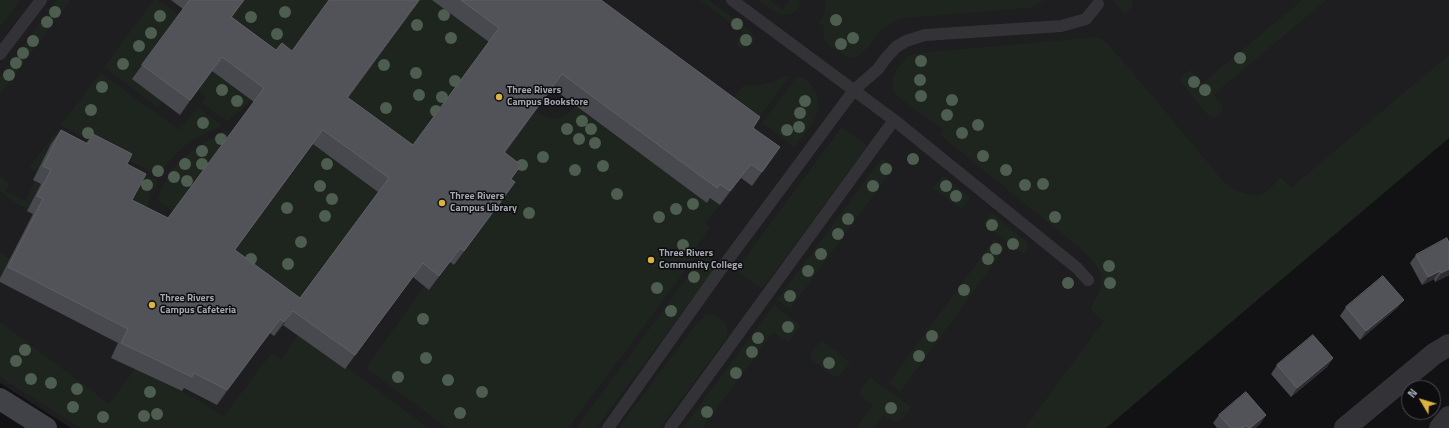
<!DOCTYPE html>
<style>
body{margin:0}
#map{position:relative;width:1449px;height:428px;overflow:hidden;background:#121113;font-family:"Titillium Web",sans-serif}
canvas{display:block}
.north{position:absolute;left:1401px;top:380px;width:40px;height:40px;box-sizing:border-box;background:#0d0c0e;border:1px solid #494a50;border-radius:50%;rotate:308deg;font-size:11px;font-weight:700;line-height:16px;text-align:center;color:#a4a7b2}
.north::after{content:'';display:block;margin:auto;width:14px;height:18px;background:#dbb341;clip-path:polygon(50% 0,100% 100%,50% 72%,0 100%)}
</style>
<div id="map">
<canvas width="1449" height="428"></canvas>
<div class="north">N</div>
</div>
<script>
const g = document.querySelector('canvas').getContext('2d');
g.lineJoin = 'round';
function paint(path, color) { g.fillStyle = color; g.fill(path, 'evenodd'); }
function stroke(path, color, width, dash) { g.strokeStyle = color; g.lineWidth = width; g.lineCap = dash ? 'butt' : 'round'; g.setLineDash(dash || []); g.stroke(path); }
function drawText(font, color, halo, rows, align = 'center') {
  g.font = font + ' "Titillium Web",sans-serif'; g.lineWidth = 3; g.setLineDash([]); g.textBaseline = 'middle'; g.strokeStyle = halo; g.fillStyle = color; for (const [text, x, y, turn = 0] of rows) {
    g.save(); g.translate(x, y); g.rotate((+turn || 0) * Math.PI / 180); g.textAlign = isNaN(turn) ? turn : align; if (halo) g.strokeText(text, 0, 0); g.fillText(text, 0, 0); g.restore();
  }
}
const built = new Path2D(`
 M0 0H1449V137L1102 428H71L0 383Z`);
const green = new Path2D(`
 M0 0H20L0 27Z
 M57 0H70L0 94V78Z
 M154 0H158L179 15 162 101 158 107 104 67Z
 M244 0H330L282 65 221 31Z
 M420 0H432L489 42 400 163 330 122Z
 M700 0H709L749 30C761 41 751 48 739 48L737 46V41L743 32Z
 M758 0H769L782 10 790 0H799C801 5 800 8 796 11 782 21 769 8 758 0Z
 M825 0H1044L1036 5 1028 8 902 18C895 21 888 24 882 29 872 39 865 58 849 58L829 46 823 37 824 26 819 24C823 16 827 9 825 0Z
 M1112 0H1131L1133 2 1132 7 1126 13 1122 11Z
 M1302 0H1326L1213 95 1222 105 1223 111 1214 118 1208 115 1184 86 1181 82 1182 75 1190 70 1203 83Z
 M1099 37 1109 45 1223 181C1234 192 1252 200 1267 191 1272 188 1276 182 1280 177L1291 188 1449 55V138L1106 428H1025L1104 321 1093 312 1091 308C1106 282 1107 274 1085 252L940 135 944 130 897 96 893 89 892 77 907 56 920 53Z
 M212 71 250 100 241 111 227 121 202 102 206 97 198 90Z
 M101 73 179 130 198 107 222 126C196 136 172 151 159 176L61 125Z
 M785 76H790L757 120 732 100 744 85C759 88 772 82 785 76Z
 M797 77C805 78 810 82 814 89 827 111 807 130 795 147L762 123Z
 M575 106 707 202 710 198 720 205 705 224 710 228 696 247 700 250 568 428H448L366 368 425 286 430 290 450 262 455 265 505 197 494 167 535 111C550 122 564 121 575 106Z
 M842 127 867 146 762 289 736 270Z
 M58 130 68 136 51 144 37 172 29 168Z
 M226 130 231 134 174 212 158 200C162 189 166 177 173 169 187 151 208 141 226 130Z
 M319 136 381 189 290 312 225 264Z
 M105 154 152 179 157 180 158 184C148 192 148 205 146 217L126 207Z
 M882 158 894 167 790 309 777 300Z
 M0 176 10 184 5 191 25 201 35 181 41 184 28 209 20 206 0 191Z
 M944 176 970 197 969 199 962 209 933 188 942 177Z
 M993 214 1027 242 1028 247 1023 254 983 224 989 215Z
 M994 240 1005 248 900 392 889 383Z
 M0 253 10 258 0 278Z
 M705 254 718 264 596 428H576Z
 M774 305 801 326 789 341 784 340 773 332 702 428H683Z
 M709 314C722 316 729 324 727 337L660 428H619L694 327 705 316Z
 M0 322 109 404 135 369 182 391 224 416 271 354 282 359 298 335 345 369 346 367 428 428H81L0 377Z
 M821 340 850 362 840 375 836 377 833 376 810 358V356Z
 M870 377 911 407C899 422 901 426 884 415L873 428H856L873 405 861 396 859 393Z`);
const lane = new Path2D(`
 M732 0 894 120 1077 268 1088 280
 M0 54 41 0
 M608 428 716 276 854 90 878 69 886 58 896 47 906 41 925 35 1061 26 1086 19 1098 4
 M670 428 894 120`);
const street = new Path2D(`
 M1345 428 1434 354 1449 345
 M1440 428 1449 417`);
const secondary = new Path2D(`
 M0 399 46 428`);
const trees = [
 [55,12],
 [285,12],
 [444,15],
 [160,16],
 [251,17],
 [836,20],
 [47,22],
 [737,24],
 [417,25],
 [151,33],
 [277,34],
 [451,38],
 [853,38],
 [746,40],
 [33,41],
 [841,44],
 [139,46],
 [23,53],
 [1240,58],
 [921,61],
 [16,63],
 [123,64],
 [384,65],
 [416,73],
 [9,75],
 [920,80],
 [455,81],
 [1194,82],
 [102,87],
 [222,90],
 [1205,90],
 [419,95],
 [921,96],
 [442,97],
 [952,100],
 [237,101],
 [805,101],
 [386,108],
 [91,110],
 [436,111],
 [800,113],
 [947,115],
 [582,121],
 [203,123],
 [978,125],
 [799,127],
 [567,129],
 [591,129],
 [787,130],
 [88,133],
 [962,133],
 [221,139],
 [579,139],
 [595,143],
 [202,151],
 [983,156],
 [543,157],
 [913,159],
 [185,164],
 [202,164],
 [327,164],
 [522,165],
 [603,166],
 [886,169],
 [575,170],
 [1006,170],
 [158,171],
 [174,177],
 [187,181],
 [1043,184],
 [147,185],
 [1025,185],
 [320,186],
 [873,186],
 [946,186],
 [617,194],
 [956,196],
 [332,199],
 [693,204],
 [287,208],
 [676,209],
 [529,213],
 [325,216],
 [659,217],
 [1055,217],
 [848,219],
 [992,225],
 [838,234],
 [301,242],
 [1013,244],
 [683,245],
 [996,249],
 [821,254],
 [251,259],
 [988,259],
 [288,264],
 [1109,266],
 [808,271],
 [694,277],
 [1068,283],
 [1110,283],
 [657,288],
 [964,290],
 [790,296],
 [671,311],
 [423,319],
 [788,327],
 [932,336],
 [758,338],
 [25,350],
 [752,352],
 [919,356],
 [426,358],
 [16,361],
 [829,363],
 [736,373],
 [398,377],
 [31,379],
 [448,380],
 [51,383],
 [77,389],
 [150,392],
 [482,392],
 [73,407],
 [891,408],
 [707,412],
 [460,413],
 [157,414],
 [144,416],
 [103,417]
];
const wall = new Path2D(`
 M171 0H244L232 17 276 50 292 51 420 0 348 98 413 145 489 42 432 0H601L753 128 780 147 752 186 741 178 720 205 710 198 707 203 552 88 505 153 511 180 505 197 454 265 450 262 429 290 413 277 345 369 283 325 274 336 270 333 217 405 184 388 182 391 111 358 118 343 0 282V278L33 214 27 211 41 184 33 180 51 144 61 130 86 143 93 134 127 164 132 200 168 218 254 102 212 71 180 115 132 79 183 9ZM313 144 378 192 300 298 235 250Z
 M1449 243V275L1435 282 1434 279 1422 285 1410 263 1416 255Z
 M1404 300 1397 308 1360 340 1340 316 1346 307Z
 M1333 358 1327 367 1291 397 1271 374 1277 365Z
 M1219 415H1266L1260 424 1255 428H1217L1213 423Z`);
const shadedWall = new Path2D(`
 M419 0H420L337 111 347 97Z
 M222 57 212 71 180 115 190 100Z
 M562 74 552 88 494 167 504 152Z
 M323 130 313 144 225 264 235 250Z
 M751 164 741 178 720 205 730 191Z
 M515 182 505 197 454 265 464 251Z
 M423 263 413 277 345 369 355 355Z
 M1449 269V275L1435 282 1441 273Z
 M1440 271 1434 279 1422 285 1428 277Z
 M1404 300 1397 308 1360 340 1366 331Z
 M293 311 283 325 274 336 284 322Z
 M280 319 270 333 217 405 227 390Z
 M1333 358 1327 367 1291 397 1297 388Z
 M1266 415 1260 424 1255 428H1250Z`);
const building = new Path2D(`
 M190 0H244L231 17 276 50 282 43 292 51 329 0H419L347 97 413 145 499 28 461 0H601L760 117 753 128 780 147 762 172 751 164 730 191 720 184 717 188 562 74 504 152 521 165 511 179 515 182 464 251 460 248 439 276 423 263 355 355 293 311 284 322 280 319 227 390 194 373 192 377 121 343 128 329 8 267 43 199 37 196 51 170 43 166 61 130 88 144 93 134 132 154 127 164 146 174 132 200 168 218 264 88 222 57 190 100 142 65ZM323 130 389 178 300 298 235 250Z
 M1447 238 1449 243V269L1441 273 1440 271 1428 277 1416 255Z
 M1383 276 1404 300 1366 331 1346 307Z
 M1313 335 1333 358 1297 388 1277 365Z
 M1246 392 1266 415 1250 428H1249L1246 425 1243 428H1231L1219 415Z`);
const markers = [
 [499,97,4,"#dbb341"],
 [442,203,4,"#dbb341"],
 [651,260,4,"#dbb341"],
 [152,305,4,"#dbb341"]
];
const poiNames = [
 ["Three Rivers",507,91],
 ["Campus Bookstore",507,103],
 ["Three Rivers",450,197],
 ["Campus Library",450,209],
 ["Three Rivers",659,254],
 ["Community College",659,266],
 ["Three Rivers",160,299],
 ["Campus Cafeteria",160,311]
];
paint(built, '#1e1e20');
paint(green, '#1e251f');
stroke(lane, '#333337', 12);
stroke(street, '#333337', 22);
stroke(secondary, '#414247', 22);
g.fillStyle = '#4d5d50';
for (const [x, y] of trees) { g.beginPath(); g.arc(x, y, 6, 0, 2 * Math.PI); g.fill(); }
paint(wall, '#48494e');
paint(shadedWall, '#2e2e32');
paint(building, '#525358');
stroke(building, '#5f6066', 1);
for (const [x, y, r, color] of markers) { const dot = new Path2D(); dot.arc(x, y, r, 0, 2 * Math.PI); g.fillStyle = color; g.fill(dot); stroke(dot, '#0d0c0e', 1.5); }
drawText('bold 10px', '#a4a7b2', '#0d0c0e', poiNames, 'left');
</script>
